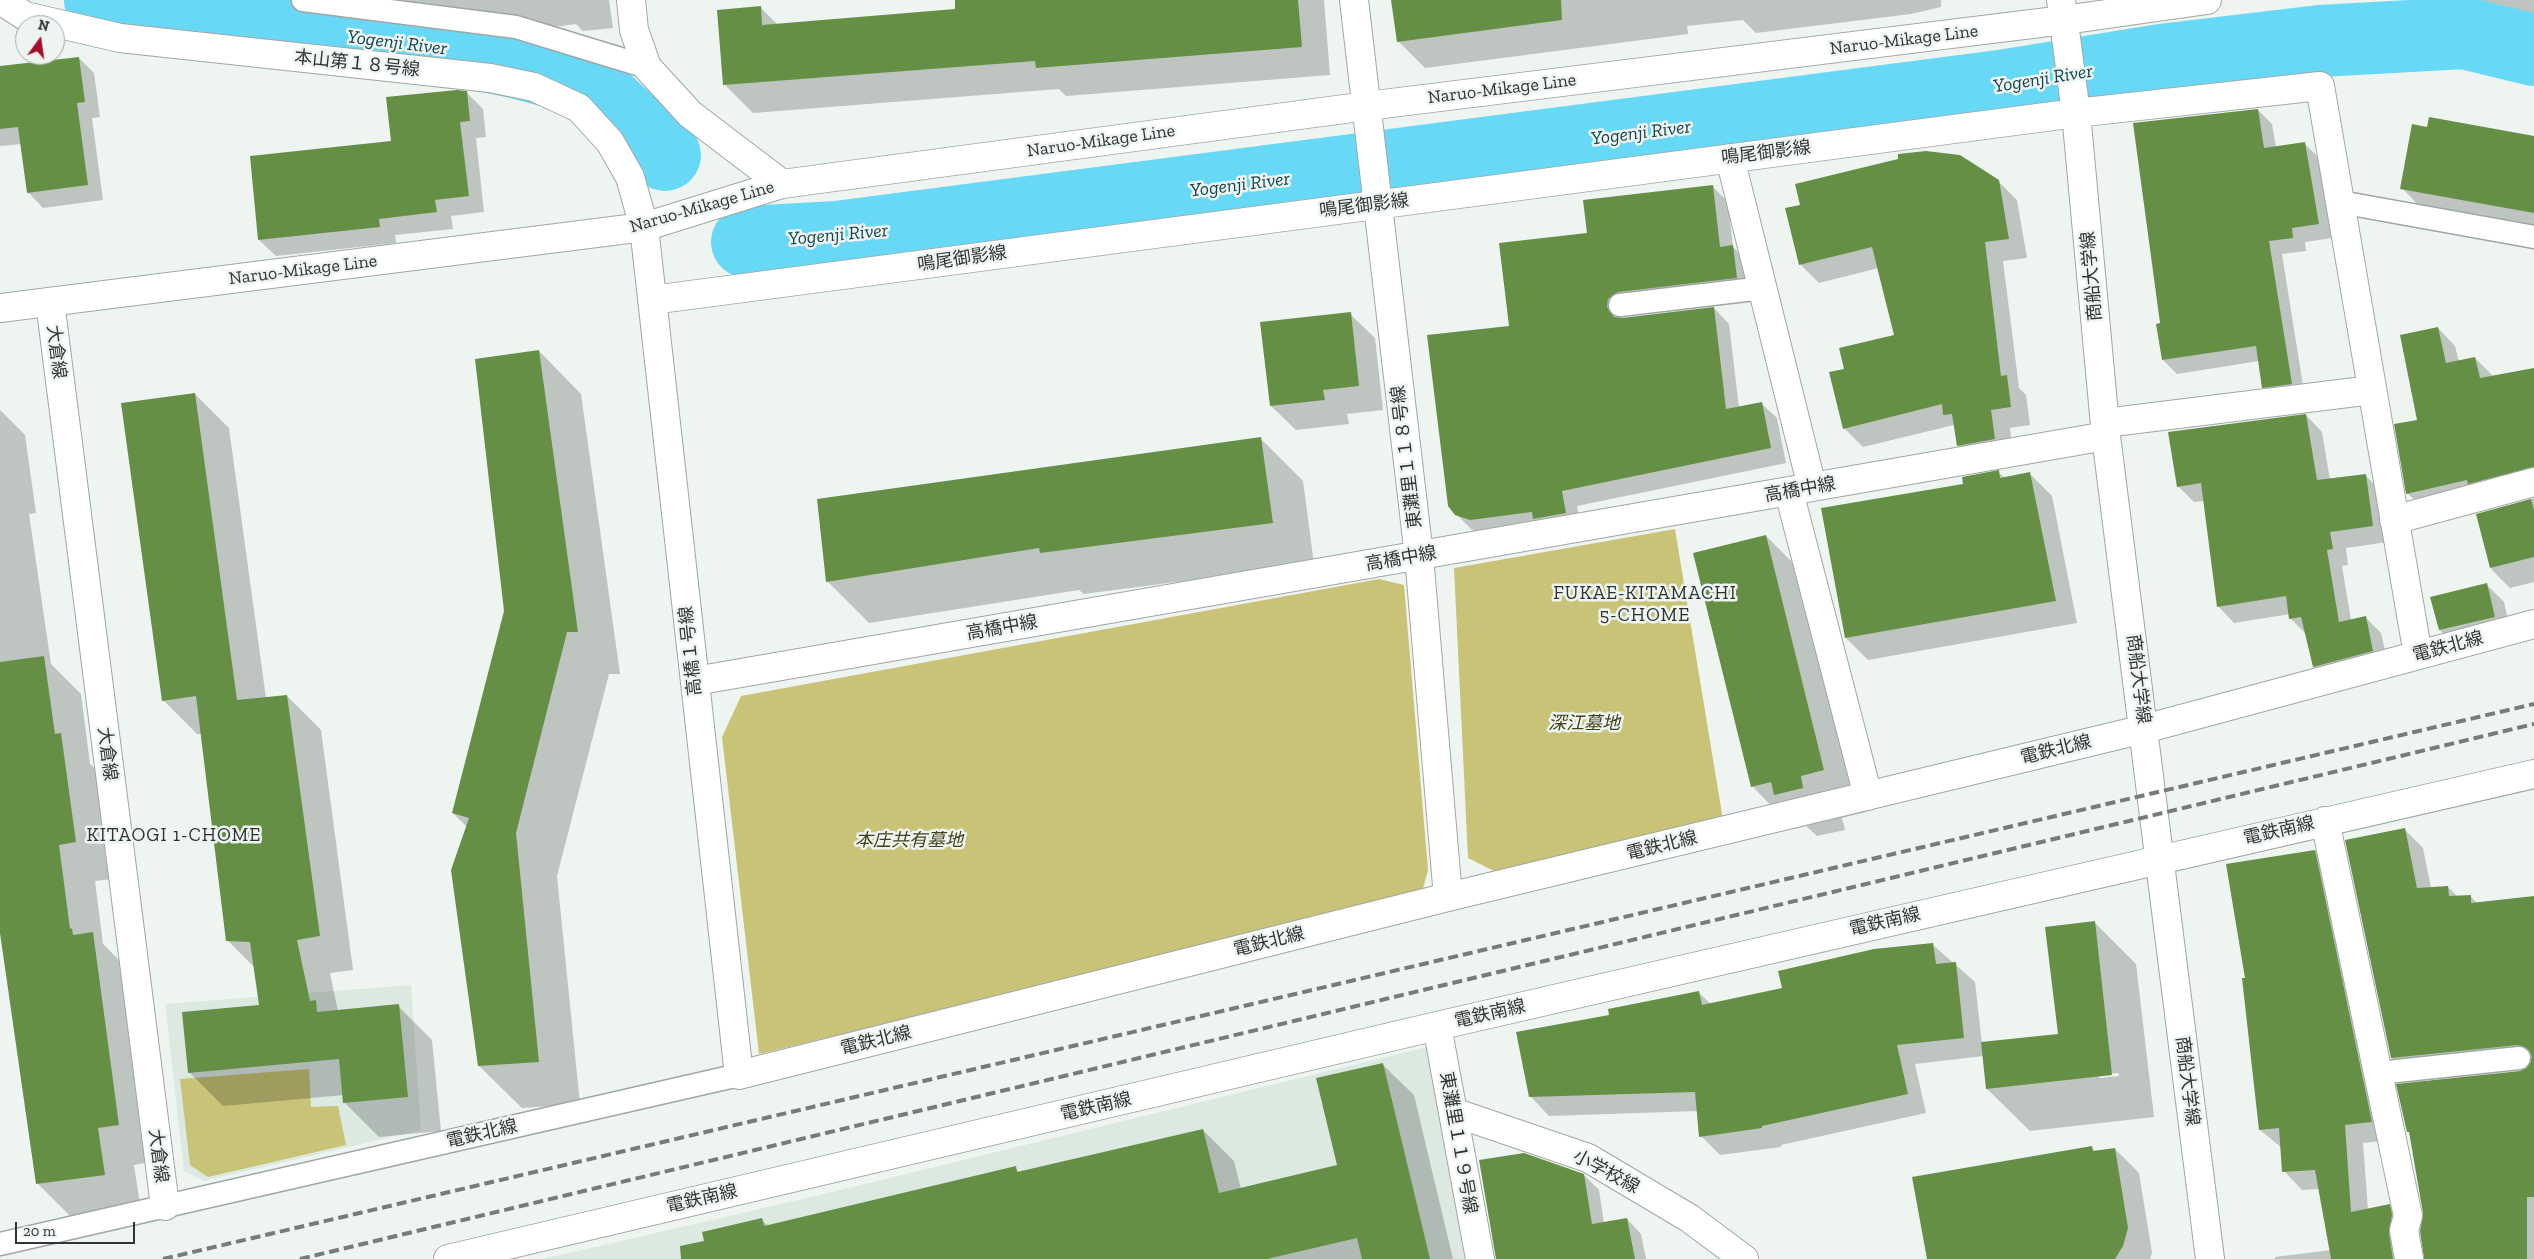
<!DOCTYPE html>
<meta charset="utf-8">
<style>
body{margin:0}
#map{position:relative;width:2534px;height:1259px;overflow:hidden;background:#eef5f1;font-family:"Zilla Slab",serif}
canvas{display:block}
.north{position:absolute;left:15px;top:15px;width:50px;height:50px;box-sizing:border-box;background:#eef5f1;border:1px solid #a3a8a5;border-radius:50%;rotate:14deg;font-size:14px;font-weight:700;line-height:20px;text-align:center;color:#323533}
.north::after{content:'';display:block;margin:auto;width:18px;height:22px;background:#a70e2e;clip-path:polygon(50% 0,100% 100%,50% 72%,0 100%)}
.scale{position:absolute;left:15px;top:1222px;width:120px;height:22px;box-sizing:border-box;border:2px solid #323533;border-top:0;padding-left:6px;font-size:15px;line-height:18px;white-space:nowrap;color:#323533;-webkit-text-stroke:4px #eef5f1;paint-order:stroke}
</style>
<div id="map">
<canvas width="2534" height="1259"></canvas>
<div class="north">N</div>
<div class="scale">20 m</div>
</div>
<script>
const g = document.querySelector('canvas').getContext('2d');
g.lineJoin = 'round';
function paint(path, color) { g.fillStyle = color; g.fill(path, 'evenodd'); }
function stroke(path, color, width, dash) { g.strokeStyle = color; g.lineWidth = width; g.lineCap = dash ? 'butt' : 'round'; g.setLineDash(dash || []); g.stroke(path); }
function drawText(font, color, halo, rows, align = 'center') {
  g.font = font + ' "Zilla Slab","Noto Sans JP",serif'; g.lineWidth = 5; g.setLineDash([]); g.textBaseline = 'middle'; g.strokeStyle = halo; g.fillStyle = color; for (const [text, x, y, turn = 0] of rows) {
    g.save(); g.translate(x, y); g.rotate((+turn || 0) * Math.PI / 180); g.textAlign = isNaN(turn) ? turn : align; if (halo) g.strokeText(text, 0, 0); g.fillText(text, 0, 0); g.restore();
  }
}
const built = new Path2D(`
 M411 985 421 1130 204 1181 184 1171 165 1004Z
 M1427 1047 1466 1259H543L807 1198Z`);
const green = new Path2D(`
 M1675 529 1723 820 1500 874 1468 858 1454 568Z
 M1379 579 1404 585 1428 870 1421 896 759 1054 722 737 741 696Z
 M309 1069 311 1107 338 1106 346 1145 208 1177 190 1165 180 1079Z`);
const shadow = new Path2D(`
 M405 0H609L613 28 583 31 576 24 540 29 514 24 504 14 474 18 465 9 431 14 417 12Z
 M956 0H1324L1330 75 1066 96 1059 89 753 113 724 84 761 8 778 25 957 10Z
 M1393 0H1941V7L1911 14 1756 33 1743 20 1687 26 1688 34 1425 68 1398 41Z
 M2466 0H2534V31L2481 15Z
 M79 58 94 73 100 117 92 118 103 200 43 208 28 192 22 144 0 146V68Z
 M466 92 483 109 486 137 476 138 484 212 451 216 453 229 395 235 396 243 276 256 259 240 393 142Z
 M2258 110 2272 124 2276 147 2304 143 2318 157 2332 238 2305 242 2306 251 2282 254 2305 398 2277 401 2263 387 2259 361 2177 374 2163 360 2162 324Z
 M2534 137V232L2426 213 2402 188Z
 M1998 181 2017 200 2027 258 2003 261 2019 388 2026 395 2030 425 2010 428 2013 458 1977 464 1958 445 1954 425 1863 447 1844 428 1845 369 1896 336 1879 268 1819 283 1800 264Z
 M1712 186 1728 202 1733 247 1748 262 1751 293 1623 315 1622 319 1714 308 1729 324 1739 407 1761 403 1777 418 1786 463 1577 506 1581 528 1486 535 1472 530 1456 514 1510 327 1588 234Z
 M1350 314 1375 338 1383 410 1347 414 1349 424 1296 430 1271 406Z
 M2438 328 2455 346 2459 362 2475 358 2493 376 2534 369V488L2425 510 2407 493 2419 421Z
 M539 351 581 394 620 674H609L557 876 580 1104 522 1108 479 1066 467 827 453 813 505 611Z
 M195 394 229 428 266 698 287 696 321 730 353 970 330 973 338 1011 398 1006 432 1040 441 1131 379 1137 345 1103 344 1095 223 1106 189 1072 260 1006 255 968 228 941 202 734H197L163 700Z
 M0 410 25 435 36 513 29 514 51 664 81 694 90 764 98 771 112 879 95 881 103 944 129 970 155 1161 134 1165 141 1211 74 1220 38 1184 0 922Z
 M2306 415 2322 432 2330 480 2365 475 2382 492 2388 542 2346 548 2348 565 2342 566 2351 620 2365 617 2381 633 2389 667 2330 683 2314 667 2306 634 2290 618V614L2234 623 2218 606 2204 501 2194 502 2178 486Z
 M1261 439 1303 481 1314 564 1084 594 1079 590 869 623 827 581 818 500Z
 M1998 472 2005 478 2029 473 2052 496 2077 623 1868 660 1846 638Z
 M2534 498V582L2510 588 2492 570 2477 515Z
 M1766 536 1808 578 1866 812 1842 818 1845 830 1817 836 1806 826 1794 829 1752 786Z
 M2487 585 2504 602 2511 634 2456 647 2440 630Z
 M2404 829 2423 848 2431 888 2448 887 2458 897 2470 896 2477 903 2534 897V1259H2424L2425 1213 2410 1134 2408 1131 2533 1064 2411 1077 2392 1058Z
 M2315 851 2333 870 2390 1140 2363 1143 2368 1210 2389 1206 2408 1225V1259H2275V1257L2331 1250 2319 1189 2302 1190 2284 1171 2282 1148 2260 1130 2244 979H2247Z
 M2094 922 2136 964 2154 1117 2030 1131 1987 1089 1984 1056 1915 1064 1926 1113 1781 1145V1147L1720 1155 1701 1136 1698 1111 1549 1116 1530 1096 1611 1016 1698 992 1711 1004 1784 989 1933 945 1975 982 1982 1044 2059 1035ZM2118 1073 2119 1076 2099 1078V1075Z
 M1382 1064 1414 1095 1453 1259H710L761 1219 769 1227 1015 1168 1020 1173 1203 1130 1234 1161 1241 1189 1339 1166Z
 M2091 1147 2096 1152 2115 1149 2139 1173 2152 1253 2150 1259H1928Z
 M1584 1175 1599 1190 1604 1223 1627 1219 1641 1234 1646 1259H1512Z`);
const river = new Path2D(`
 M100 0 218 26 418 42 514 62 583 80 665 155
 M747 242 837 237 2000 86 2161 60 2320 41 2464 33 2534 50`);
const building = new Path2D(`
 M955 0H1298L1302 47 1036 68 1035 61 723 85 717 10 761 6 762 25 955 9Z
 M1391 0H1561L1562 20 1397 42Z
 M79 57 85 102 77 103 88 185 27 193 18 127 0 129V66Z
 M457 90 467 91 470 121 460 122 469 196 435 200 437 212 379 219 380 227 258 240 250 156 391 141 386 97Z
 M2258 109 2264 148 2305 142 2319 224 2292 228 2293 238 2269 241 2292 384 2262 388 2256 346 2162 360 2156 324 2160 323 2133 123Z
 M2429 117 2534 136V213L2400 189 2412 124 2427 127Z
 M1926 151 1960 155 1999 180 2009 239 1985 242 2001 376 2007 375 2011 407 1991 410 1995 439 1957 446 1952 414 1943 415 1942 404 1843 429 1829 372 1844 369 1839 348 1894 335 1872 247 1799 265 1785 208 1800 205 1795 184 1898 159V154Z
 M1713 185 1720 247 1733 245 1737 278 1618 292 1608 299 1607 307 1614 317 1622 318 1714 307 1726 409 1762 402 1771 448 1562 491 1566 513 1533 519 1532 512 1470 520 1455 515 1448 506 1427 335 1509 326 1499 243 1587 233 1583 200Z
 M1351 312 1359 386 1323 390 1325 400 1270 406 1260 322Z
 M2438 327 2446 363 2475 357 2480 378 2534 368V467L2468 484 2467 480 2406 494 2394 424 2417 420 2400 335Z
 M539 350 578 632H567L516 833 539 1062 478 1066 451 870 469 818 452 813 504 611 475 359Z
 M195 393 237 700 287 695 320 936 297 940 310 1001 316 1000 317 1012 399 1004 408 1097 343 1103 339 1059 188 1073 182 1012 259 1005 250 942 226 941 196 696 162 701 121 403Z
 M2306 414 2317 480 2366 474 2373 526 2330 532 2333 549 2327 550 2339 622 2366 616 2373 651 2313 667 2301 617 2289 619 2286 596 2217 607 2201 483 2177 487 2168 432Z
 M1261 437 1273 523 1040 553 1039 548 826 582 817 499Z
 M1999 470 2000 478 2030 472 2056 601 1845 638 1821 508 1963 484 1962 477Z
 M2531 499 2534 510V557L2490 568 2476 514Z
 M1766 535 1824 770 1801 776 1803 788 1774 795 1771 782 1751 787 1693 553Z
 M2487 583 2495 617 2439 630 2430 597Z
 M44 656 55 734 61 733 76 842 59 845 70 929 72 928 73 935 93 932 119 1125 98 1128 105 1175 36 1184 0 933V662Z
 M2405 828 2417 888 2448 886 2449 896 2471 895V903L2534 896V1197H2527V1259H2424L2420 1231 2423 1213 2409 1132H2407L2396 1084 2520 1071 2527 1068 2532 1057 2529 1050 2518 1045 2391 1058 2345 840Z
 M2315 850 2372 1122 2345 1125 2351 1212 2390 1204 2392 1215 2389 1233 2393 1259H2331L2315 1170 2282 1172 2279 1128 2259 1130 2242 978H2245L2226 864Z
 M2095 921 2112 1075 1986 1089 1981 1042 2058 1034 2045 927Z
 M1933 943 1936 964 1956 962 1964 1038 1897 1045 1908 1094 1762 1126V1128L1699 1137 1695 1092 1529 1097 1516 1032 1609 1015 1608 1009 1699 991 1702 1005 1782 988 1778 971 1874 949Z
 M1383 1063 1430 1259H1362L1357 1238 1267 1259H681L680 1246 704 1241 702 1232 762 1218 764 1226 1016 1166 1017 1172 1203 1129 1219 1193 1337 1165 1316 1078Z
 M2092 1146 2093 1151 2115 1148 2128 1228 2123 1246 2115 1259H1927L1912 1177Z
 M1524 1153 1584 1174 1592 1224 1627 1218 1635 1259H1496L1479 1160Z`);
const service = new Path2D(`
 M303 0 516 27 647 67
 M2340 202 2534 237
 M1620 305 1763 288
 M2378 1073 2519 1058
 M0 1244 739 1075`);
const minor = new Path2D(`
 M0 0 25 16 120 38 490 78 534 87 579 108 610 142 630 177 644 227 739 1075 1448 897 2144 729 2534 624
 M1354 0 1419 556 1448 897
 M1730 158 1812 487
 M652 300 2076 113 2320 86 2418 655
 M50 302 165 1206
 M2105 423 2372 390
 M1789 492 1868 796
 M2394 520 2534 482
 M695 681 2106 436
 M2325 821 2408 1216 2404 1230 2409 1259
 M1437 1026 1480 1259
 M1453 1112 1588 1158 1689 1218 1744 1259
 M448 1259 1437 1026 2534 774`);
const tertiary = new Path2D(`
 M631 0 634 30 647 67 690 114 782 184
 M2061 0 2076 113 2106 436 2210 1259
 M0 308 644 227 782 184 1367 106 2064 20 2207 0`);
const rail = new Path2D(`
 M163 1259 2534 704
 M300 1259 2534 724`);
const streetNames = [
 ["Naruo-Mikage Line",1904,40,-7],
 ["本山第１８号線",357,64,6],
 ["Naruo-Mikage Line",1502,89,-7],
 ["Naruo-Mikage Line",1101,141,-8],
 ["鳴尾御影線",1766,153,-7],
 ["鳴尾御影線",1364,206,-7],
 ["Naruo-Mikage Line",702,207,-16],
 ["鳴尾御影線",962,259,-8],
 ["Naruo-Mikage Line",303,270,-7],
 ["商船大学線",2092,276,-95],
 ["大倉線",56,352,83],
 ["東灘里１１８号線",1407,457,-97],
 ["高橋中線",1800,490,-10],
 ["高橋中線",1401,559,-10],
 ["高橋中線",1002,628,-10],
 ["電鉄北線",2448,647,-15],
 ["高橋１号線",691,651,-96],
 ["商船大学線",2138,679,83],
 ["電鉄北線",2056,750,-14],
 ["大倉線",107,754,83],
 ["電鉄南線",2279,831,-13],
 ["電鉄北線",1662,846,-14],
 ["電鉄南線",1885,922,-13],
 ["電鉄北線",1269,942,-14],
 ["電鉄南線",1490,1014,-13],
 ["電鉄北線",876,1041,-14],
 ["商船大学線",2187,1081,83],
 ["電鉄南線",1096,1107,-13],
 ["電鉄北線",482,1134,-13],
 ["東灘里１１９号線",1458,1143,80],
 ["大倉線",158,1156,83],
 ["小学校線",1606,1172,28],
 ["電鉄南線",702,1199,-13]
];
const parkNames = [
 ["深江墓地",1584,724],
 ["本庄共有墓地",909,841]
];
const waterNames = [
 ["Yogenji River",397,43,7],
 ["Yogenji River",2043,79,-9],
 ["Yogenji River",1641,133,-7],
 ["Yogenji River",1240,185,-7],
 ["Yogenji River",838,235,-5]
];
const neighbourhoodNames = [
 ["FUKAE-KITAMACHI",1645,594],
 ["5-CHOME",1645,616],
 ["KITAOGI 1-CHOME",174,836]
];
paint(built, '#dce9e1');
paint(green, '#c8c377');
paint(shadow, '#0003');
stroke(river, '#67d9f7', 72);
paint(building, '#668f46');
stroke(service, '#a0a7a3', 25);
stroke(minor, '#a0a7a3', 30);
stroke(tertiary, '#a0a7a3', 30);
stroke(service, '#fff', 22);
stroke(minor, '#fff', 28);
stroke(tertiary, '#fff', 28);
stroke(rail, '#777b79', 4, [10, 5]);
drawText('18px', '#323533', '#eef5f1', streetNames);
drawText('italic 18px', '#433f19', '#eef5f1', parkNames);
drawText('italic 19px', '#114451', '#eef5f1', waterNames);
g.letterSpacing = '1px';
drawText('19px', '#2c322f', '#eef5f1', neighbourhoodNames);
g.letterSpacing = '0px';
</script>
